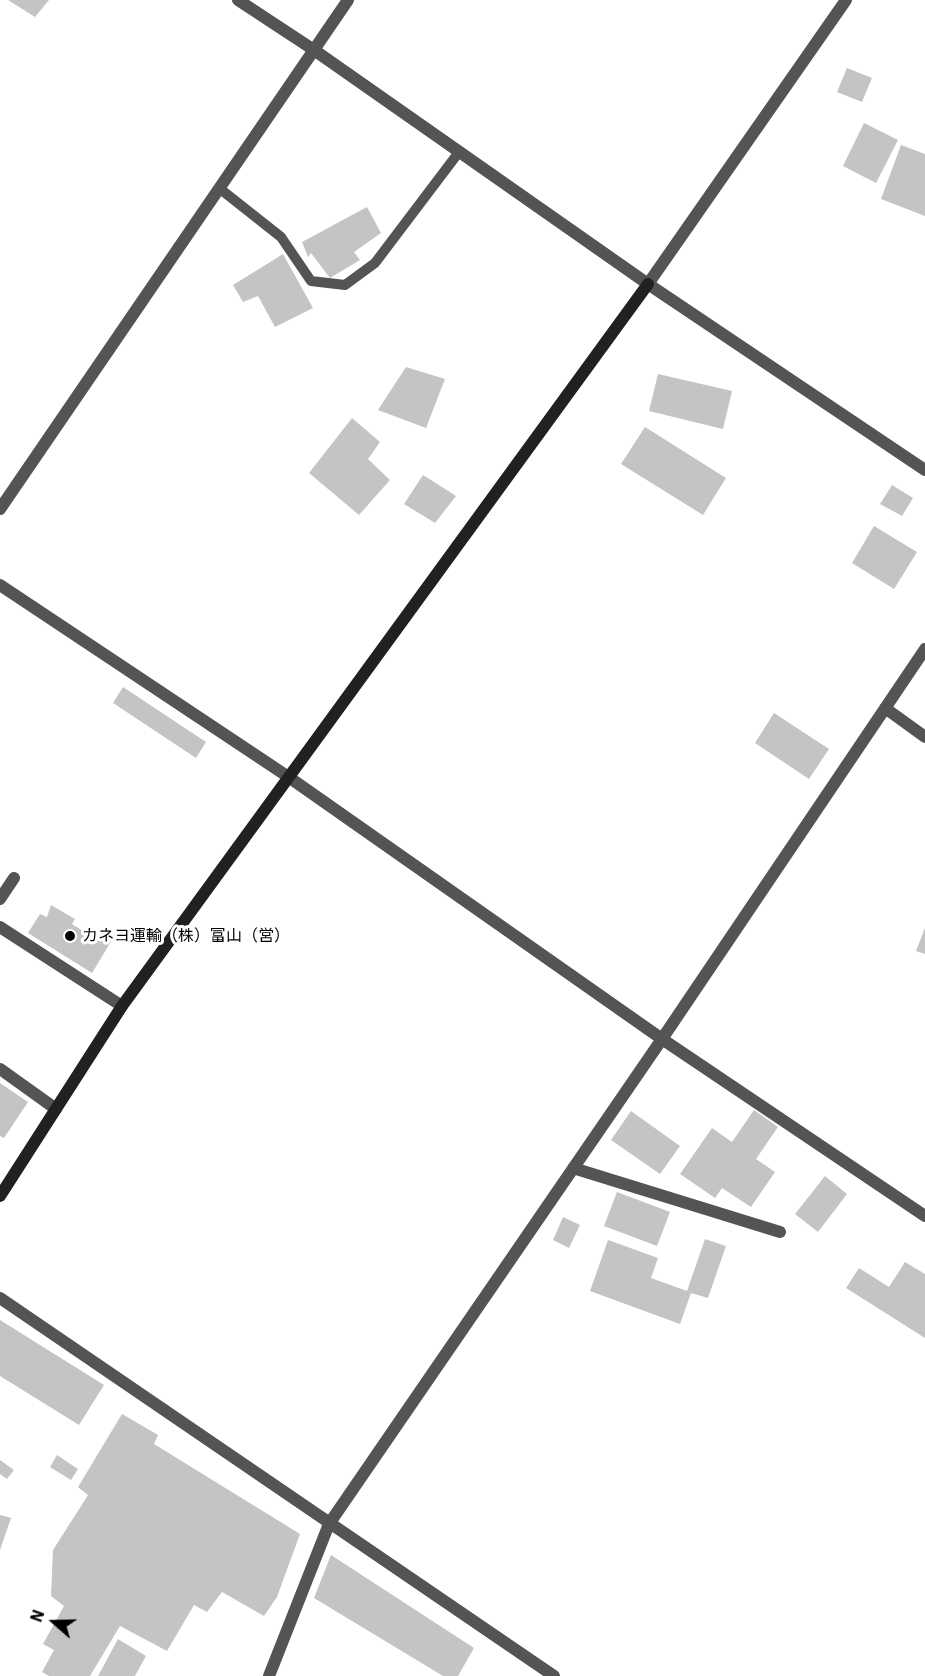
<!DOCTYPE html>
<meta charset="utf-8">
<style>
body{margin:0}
#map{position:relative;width:925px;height:1676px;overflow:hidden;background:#fff;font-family:"IBM Plex Sans",sans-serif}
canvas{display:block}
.north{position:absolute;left:24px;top:1592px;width:60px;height:60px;-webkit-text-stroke:4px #fff;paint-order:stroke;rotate:290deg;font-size:16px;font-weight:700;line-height:24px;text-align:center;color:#000}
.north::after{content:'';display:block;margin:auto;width:21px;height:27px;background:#000;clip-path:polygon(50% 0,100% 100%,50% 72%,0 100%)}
</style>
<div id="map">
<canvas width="925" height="1676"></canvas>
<div class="north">N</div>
</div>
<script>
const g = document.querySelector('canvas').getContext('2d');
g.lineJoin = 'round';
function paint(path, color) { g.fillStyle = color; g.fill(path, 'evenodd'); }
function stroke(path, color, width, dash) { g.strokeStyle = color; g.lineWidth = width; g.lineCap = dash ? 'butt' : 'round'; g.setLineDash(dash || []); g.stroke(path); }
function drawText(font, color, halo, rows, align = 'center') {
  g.font = font + ' "IBM Plex Sans","Noto Sans JP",sans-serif'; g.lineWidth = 6; g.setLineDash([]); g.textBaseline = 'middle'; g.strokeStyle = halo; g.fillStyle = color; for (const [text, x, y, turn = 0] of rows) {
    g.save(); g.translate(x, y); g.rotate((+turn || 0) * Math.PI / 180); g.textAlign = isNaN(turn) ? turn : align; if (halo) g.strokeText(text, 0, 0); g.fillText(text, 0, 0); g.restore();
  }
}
const building = new Path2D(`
 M8 0H49L35 17Z
 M847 68 872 78 862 102 837 92Z
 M864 123 898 140 876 183 843 166Z
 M901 145 925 154V216L881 199Z
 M367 207 381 233 354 252 360 260 330 278 311 253 308 257 302 242Z
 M283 254 313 308 275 327 258 296 243 302 233 285Z
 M406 367 445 379 426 428 378 410Z
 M658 374 732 391 723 429 649 411Z
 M352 418 380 442 368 459 390 480 359 515 309 473Z
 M645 427 726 478 703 515 621 464Z
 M423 475 456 496 435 523 404 504Z
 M892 485 913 498 902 516 880 504Z
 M874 526 917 552 894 589 852 563Z
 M123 687 206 742 196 758 113 703Z
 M774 713 829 749 809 779 755 743Z
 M51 905 75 919 72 924 83 931 88 925 112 940 92 973 28 933 40 914 47 917Z
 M925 928V954L916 951Z
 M0 1083 28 1102 4 1138 0 1136Z
 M754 1110 778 1127 756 1159 775 1172 751 1207 722 1188 715 1198 680 1174 712 1128 732 1142Z
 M631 1111 680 1146 660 1174 611 1140Z
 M825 1176 847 1194 818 1232 795 1214Z
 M617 1192 670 1212 657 1246 604 1226Z
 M563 1217 580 1225 569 1248 553 1240Z
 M705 1239 726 1246 708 1298 691 1293 680 1324 590 1291 608 1240 658 1258 651 1278 687 1291Z
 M905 1262 925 1274V1338L846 1288 859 1268 889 1287Z
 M0 1320 104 1385 79 1425 0 1376Z
 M122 1414 158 1435 154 1444 300 1534 277 1597 264 1616 222 1592 207 1612 194 1605 167 1651 120 1626 90 1676H49L42 1672 54 1650 43 1644 64 1606 51 1596 53 1550 88 1495 78 1487Z
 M57 1455 78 1469 71 1480 50 1467Z
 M0 1460 14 1470 7 1479 0 1474Z
 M0 1515 11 1518 0 1550Z
 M331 1555 474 1648 458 1676H443L314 1598Z
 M118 1639 146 1656 135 1676H98Z`);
const lane = new Path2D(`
 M219 188 281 237 311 281 345 285 375 263 459 152`);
const street = new Path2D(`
 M238 0 314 50 648 284 925 470
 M648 284 846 0
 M0 509 348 0
 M0 585 290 778 662 1039 925 1216
 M885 708 925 737
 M0 899 14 878
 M0 927 122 1006
 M0 1069 56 1109
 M573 1168 780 1232
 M0 1298 554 1676
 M269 1676 329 1524 662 1039 925 649`);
const secondary = new Path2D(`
 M0 1196 122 1006 648 284`);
const markers = [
 [70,936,6,"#000"]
];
const poiNames = [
 ["カネヨ運輸（株）富山（営）",82,936]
];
paint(building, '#c4c4c4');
stroke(lane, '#545454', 10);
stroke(street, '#545454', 12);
stroke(secondary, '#212121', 12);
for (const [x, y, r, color] of markers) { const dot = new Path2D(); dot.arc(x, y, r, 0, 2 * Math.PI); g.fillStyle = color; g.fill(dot); stroke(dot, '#fff', 2); }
drawText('16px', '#000', '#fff', poiNames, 'left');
</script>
